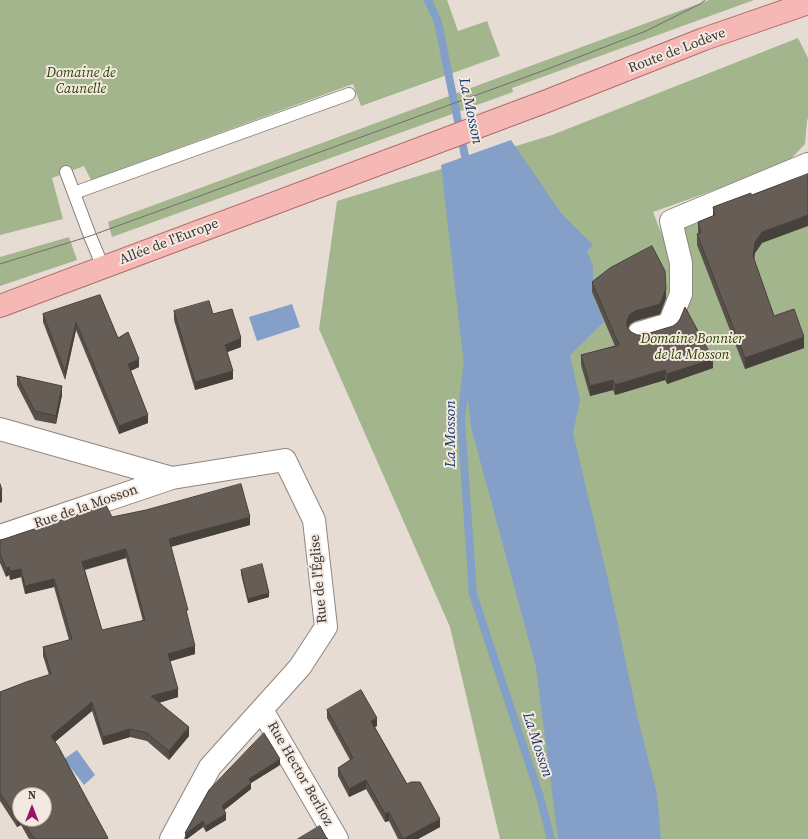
<!DOCTYPE html>
<meta charset="utf-8">
<style>
body{margin:0}
#map{position:relative;width:808px;height:839px;overflow:hidden;background:#e7dcd4;font-family:"Source Serif 4",serif}
canvas{display:block}
.north{position:absolute;left:12px;top:787px;width:40px;height:40px;box-sizing:border-box;background:#f4e9e1;border:1px solid #aaa19b;border-radius:50%;rotate:0deg;font-size:11px;font-weight:700;line-height:16px;text-align:center;color:#3a3633}
.north::after{content:'';display:block;margin:auto;width:14px;height:18px;background:#971268;clip-path:polygon(50% 0,100% 100%,50% 72%,0 100%)}
</style>
<div id="map">
<canvas width="808" height="839"></canvas>
<div class="north">N</div>
</div>
<script>
const g = document.querySelector('canvas').getContext('2d');
g.lineJoin = 'round';
function paint(path, color) { g.fillStyle = color; g.fill(path, 'evenodd'); }
function stroke(path, color, width, dash) { g.strokeStyle = color; g.lineWidth = width; g.lineCap = dash ? 'butt' : 'round'; g.setLineDash(dash || []); g.stroke(path); }
function drawText(font, color, halo, rows, align = 'center') {
  g.font = font + ' "Source Serif 4",serif'; g.lineWidth = 4; g.setLineDash([]); g.textBaseline = 'middle'; g.strokeStyle = halo; g.fillStyle = color; for (const [text, x, y, turn = 0] of rows) {
    g.save(); g.translate(x, y); g.rotate((+turn || 0) * Math.PI / 180); g.textAlign = isNaN(turn) ? turn : align; if (halo) g.strokeText(text, 0, 0); g.fillText(text, 0, 0); g.restore();
  }
}
const green = new Path2D(`
 M0 0H447L458 31 487 21 500 56 361 106 353 84 91 180 84 166 52 178 63 219 0 235Z
 M709 0H754L512 88 513 92 112 237 108 222Z
 M798 38 808 58V118L807 121 805 144 785 165 653 212 662 235 808 185V839H500L450 627 319 329 337 201 552 135Z
 M69 237 77 260 0 286V257Z`);
const water = new Path2D(`
 M511 140 561 213 593 245 587 251 593 266V294L604 322 570 355 580 400 573 433 610 588 638 719 657 794 661 839H558L536 667 471 427 441 165Z
 M292 304 300 327 257 341 249 317Z
 M77 750 95 775 84 785 64 759Z`);
const stream = new Path2D(`
 M428 0 438 22 467 166
 M467 368 461 420 473 594 540 797 551 839`);
const service = new Path2D(`
 M66 172 90 236 103 267
 M74 193 349 94`);
const minor = new Path2D(`
 M639 333 669 324 681 294V263L671 221 808 164
 M0 429 172 478
 M0 536 172 478 285 460 314 520 326 627 300 667 210 767 171 839
 M262 710 337 839`);
const primary = new Path2D(`
 M0 306 547 101 704 39 808 3`);
const tram = new Path2D(`
 M0 264 90 236 545 70 646 31 700 4 705 0`);
const wall = new Path2D(`
 M713 207 762 243 755 253 754 260 774 316 804 348 745 369 697 245V234H698V222L713 216Z
 M592 282 666 298 660 314 635 321 630 324 628 328 631 332 713 368 667 384 665 380 615 395 613 390 590 396 581 365V355L615 346 592 292Z
 M100 295 118 338 139 367 130 371 148 423 119 434 76 330 65 380 43 322V314Z
 M174 311 213 314 241 347 227 352 233 379 195 390 174 320Z
 M17 376 62 395 56 424 35 420 17 385Z
 M112 517 250 525 171 547 188 618 195 654 170 661 178 697 159 703 189 736 169 760 147 741 130 737 103 745 92 711 55 742 108 839H29L21 825 17 827 0 801V692L49 675 43 656V647L69 640 54 587 25 594 21 577 10 580 9 575 6 577 0 563V540L4 539ZM126 558 143 621 102 630 85 570ZM20 795 44 819H20Z
 M241 570 269 597 248 603 241 574Z
 M327 710 377 726 375 727 407 784 440 827 418 839H398L389 821 385 822 366 789 349 797 338 776V768L350 760 327 718Z
 M280 765 251 783V789L224 810 226 820 206 832 203 827 187 839H185V833L209 790Z`);
const shadedWall = new Path2D(`
 M808 215V226L762 243 755 253 753 267V256L755 242 762 232Z
 M666 289V298L660 314 635 321 630 324 627 330V320L630 314Z
 M76 322V330L65 380V372Z
 M804 337V348L745 369V358Z
 M241 338V347L225 353V345Z
 M139 359V367L128 372V364Z
 M713 359V368L667 384V374Z
 M665 370V380L615 395V385Z
 M233 371V379L195 390V382Z
 M613 380V390L590 396V386Z
 M62 386V395L56 424V416Z
 M148 415V423L119 434V426Z
 M2 490V502L0 503V491Z
 M250 517V525L169 547V539Z
 M126 549V558L82 570V562Z
 M9 567V575L6 577V568Z
 M21 569V577L10 580V571Z
 M54 579V587L25 594V586Z
 M269 593V597L248 603V599Z
 M195 646V654L168 662V654Z
 M178 689V697L151 705V696Z
 M92 702V711L51 745V736Z
 M377 718V726L371 729V721Z
 M189 727V736L169 760V751Z
 M130 729V737L103 745V737Z
 M280 759V765L251 783V789L222 812V806L249 779Z
 M366 780V789L349 797V789Z
 M389 812V821L385 822V814Z
 M226 814V820L206 832V826Z
 M20 817 21 825 17 827V819Z
 M440 819V827L418 839H403Z
 M203 821V827L187 839H186V834Z`);
const building = new Path2D(`
 M808 174V215L762 232 755 242 753 256 774 316 794 309 804 337 745 358 697 234 701 233 698 222 715 215 713 207 751 193V195Z
 M652 246 665 271 666 289 660 304 635 311 630 314 627 320V327L631 332 637 335H643L673 326 677 323 680 319 685 307 713 359 667 374 665 370 615 385 613 380 590 386 581 355 619 345 592 282 610 268Z
 M100 295 118 338 128 332 139 359 128 364 148 415 119 426 76 322 65 372 43 314Z
 M209 301 213 314 232 309 241 338 225 345 233 371 195 382 174 311Z
 M17 376 62 386 56 416 35 411Z
 M0 484 2 490 0 491Z
 M241 484 250 517 169 539 188 610H186L195 646 168 654 178 689 151 696 189 727 169 751 147 733 130 729 103 737 92 702 51 736 58 746 108 838 107 839H34L22 819H44V795H20V817L17 819 0 793V692L26 682 51 674 43 647 72 639 54 579 25 586 21 569 10 571 9 567 6 568 0 554V540L4 539 106 505 112 517 146 510ZM126 549 145 620 102 630 82 562Z
 M262 564 269 593 248 599 241 570Z
 M361 690 377 718 371 721 407 784 411 782H420L440 819 403 839 389 812 385 814 366 780 349 789 338 768 353 758 327 710Z
 M264 733 280 759 249 779 251 783 222 806 226 814 206 826 203 821 186 834 185 833 209 790Z
 M320 826 326 837 328 839H298Z`);
const streetNames = [
 ["Route de Lodève",677,51,-21],
 ["Allée de l'Europe",169,242,-21],
 ["Rue de la Mosson",86,507,-19],
 ["Rue de l'Église",319,579,-95],
 ["Rue Hector Berlioz",300,774,60]
];
const parkNames = [
 ["Domaine de",81,73],
 ["Caunelle",81,89],
 ["Domaine Bonnier",692,339],
 ["de la Mosson",692,355]
];
const waterNames = [
 ["La Mosson",470,111,78],
 ["La Mosson",451,434,-90],
 ["La Mosson",537,745,72]
];
paint(green, '#a2b58d');
paint(water, '#84a0c8');
stroke(stream, '#84a0c8', 8);
stroke(service, '#8f857e', 14);
stroke(minor, '#8f857e', 24);
stroke(primary, '#af6c67', 24);
stroke(service, '#fff', 12);
stroke(minor, '#fff', 22);
stroke(primary, '#f5b8b5', 22);
stroke(tram, '#736d68', 1);
paint(wall, '#58504a');
paint(shadedWall, '#47413c');
paint(building, '#665d56');
stroke(building, '#47413c', 1);
drawText('14px', '#3a3633', '#f4e9e1', streetNames);
drawText('italic 14px', '#2c4500', '#f4e9e1', parkNames);
drawText('italic 15px', '#123769', '#f4e9e1', waterNames);
</script>
